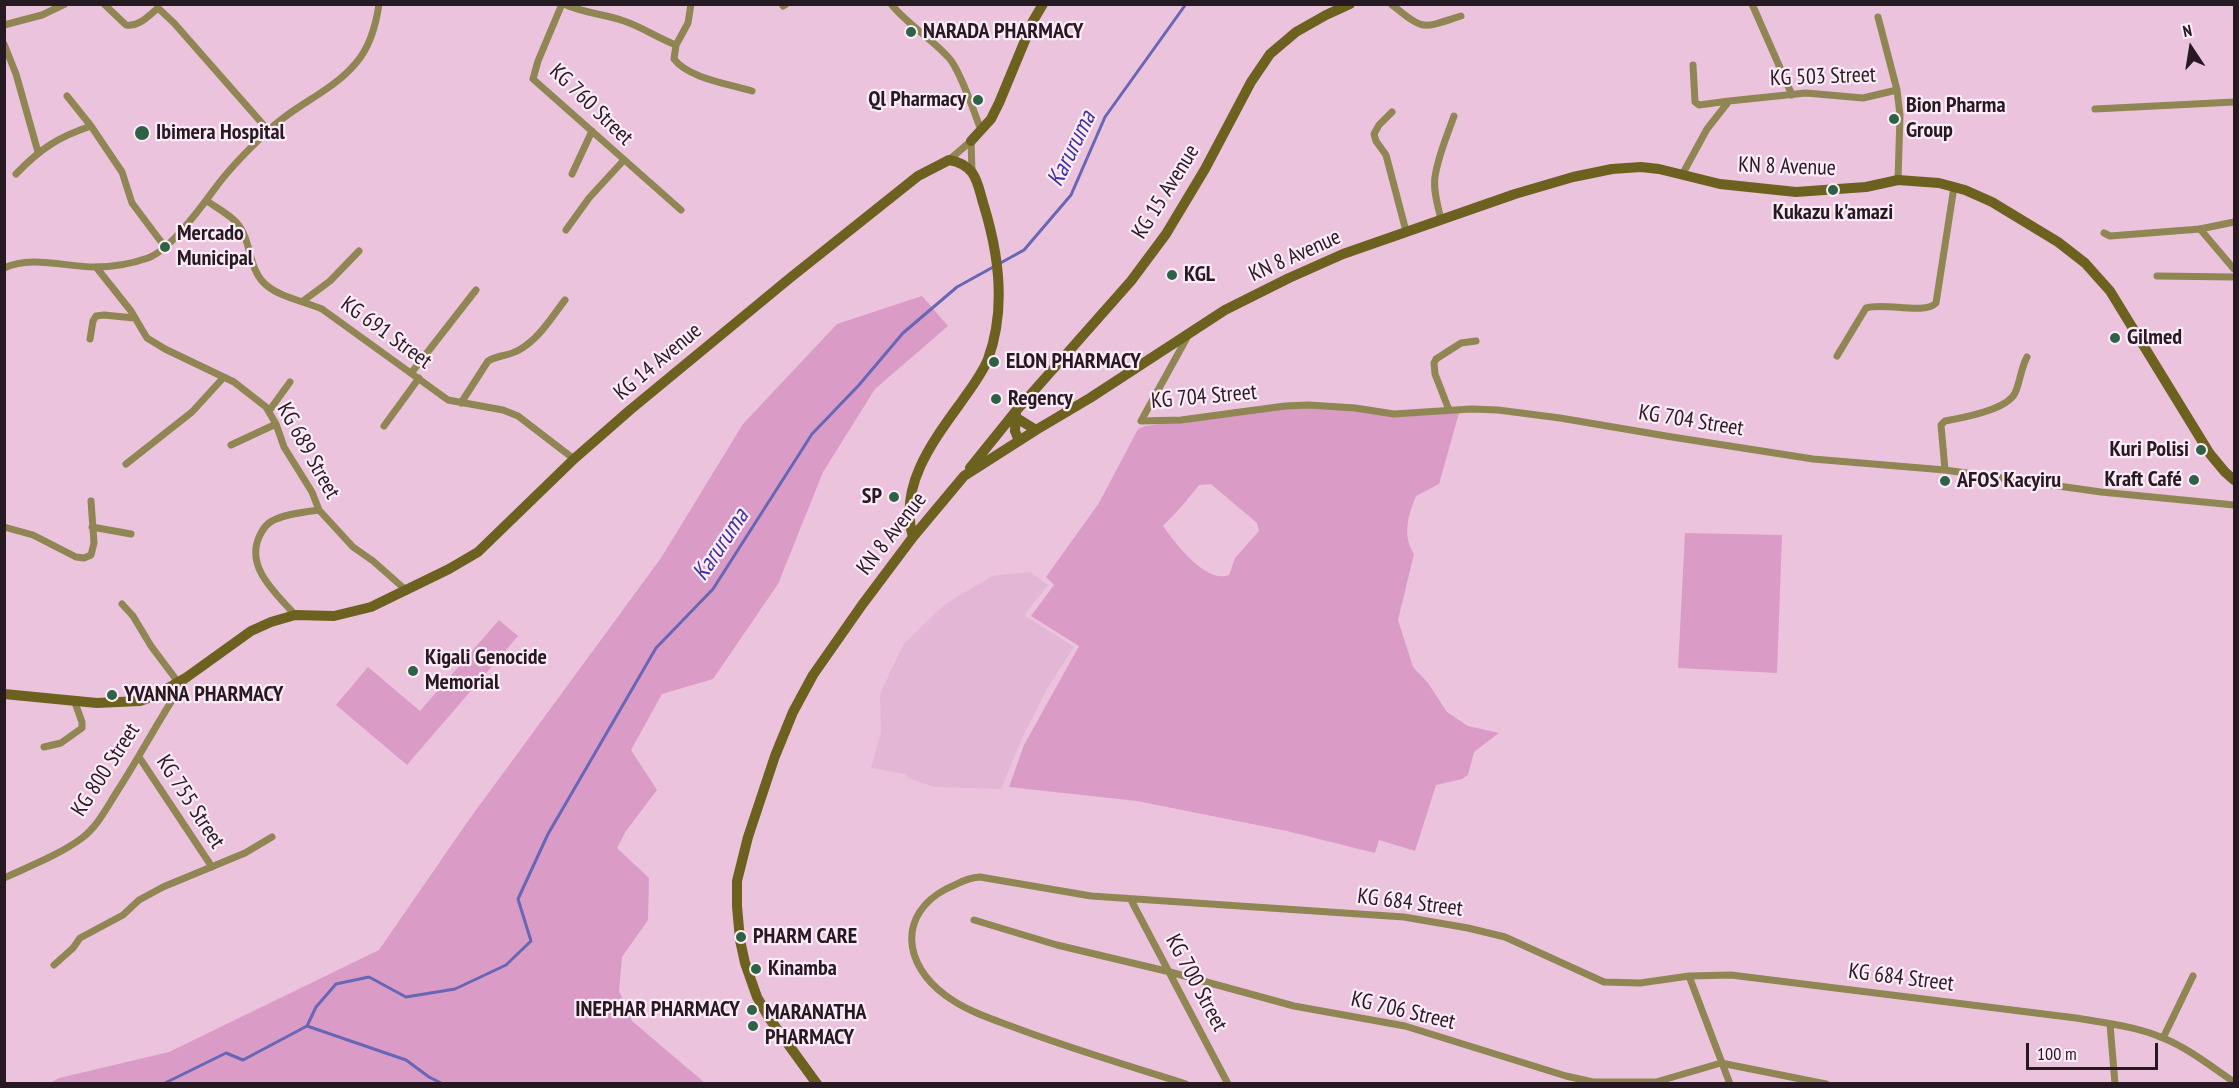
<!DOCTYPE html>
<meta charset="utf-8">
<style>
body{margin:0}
#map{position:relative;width:2239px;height:1088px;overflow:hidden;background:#ebc3dd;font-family:"PT Sans Narrow",sans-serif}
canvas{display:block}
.frame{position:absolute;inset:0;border:6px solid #271922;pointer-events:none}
.north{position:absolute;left:2161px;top:18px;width:60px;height:60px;-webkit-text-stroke:4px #fdecf7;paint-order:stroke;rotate:348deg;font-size:16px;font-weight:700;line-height:24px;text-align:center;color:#271922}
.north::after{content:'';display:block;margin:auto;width:21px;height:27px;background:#271922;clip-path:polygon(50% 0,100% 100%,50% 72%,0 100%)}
.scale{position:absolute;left:2026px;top:1043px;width:132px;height:27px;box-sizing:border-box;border:3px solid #271922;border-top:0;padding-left:8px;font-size:18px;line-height:21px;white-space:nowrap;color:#271922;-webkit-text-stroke:4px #fdecf7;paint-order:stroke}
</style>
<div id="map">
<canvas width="2239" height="1088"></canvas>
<div class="frame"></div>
<div class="north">N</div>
<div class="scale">100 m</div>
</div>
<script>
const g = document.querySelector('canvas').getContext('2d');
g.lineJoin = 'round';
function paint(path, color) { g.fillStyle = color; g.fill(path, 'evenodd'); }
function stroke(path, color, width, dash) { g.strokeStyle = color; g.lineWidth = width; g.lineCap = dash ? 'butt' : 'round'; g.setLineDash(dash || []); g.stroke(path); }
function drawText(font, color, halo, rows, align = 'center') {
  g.font = font + ' "PT Sans Narrow",sans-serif'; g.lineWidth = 4.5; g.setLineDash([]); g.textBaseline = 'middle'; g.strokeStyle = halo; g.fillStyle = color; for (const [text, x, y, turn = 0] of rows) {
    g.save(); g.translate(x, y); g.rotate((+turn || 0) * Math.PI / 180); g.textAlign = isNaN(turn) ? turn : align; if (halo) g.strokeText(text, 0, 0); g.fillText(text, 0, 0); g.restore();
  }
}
const built = new Path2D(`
 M1030 572 1048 585 1024 615 1074 647 1048 687 1023 736 1001 789 934 787 909 778 906 774 871 768 881 732 880 694 903 645 944 605 992 576Z`);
const green = new Path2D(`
 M922 296 948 326 875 389 823 472 778 584 713 679 662 694 631 750 657 790 626 831 617 848 649 878 648 920 622 957 619 991 632 1021 705 1083H50L59 1078 169 1052 379 950 468 821 661 558 743 424 837 324Z
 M1295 402 1334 404 1398 417 1459 413 1439 484 1416 496C1408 516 1402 535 1414 554L1398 620 1413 667 1428 683 1447 712 1468 726 1499 733 1474 752 1468 775 1462 779 1436 785 1415 851 1379 840 1375 853 1287 831 1137 801 1009 787 1024 745 1079 646 1031 616 1054 585 1046 577 1099 503 1138 429 1145 426 1215 417ZM1211 484 1257 523 1259 531 1235 558 1229 575C1206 584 1175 543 1163 526L1182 506 1199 485Z
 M1685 533 1782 535 1777 673 1678 668Z
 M499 620 518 636 407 765 336 705 368 667 420 711Z`);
const stream = new Path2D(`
 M307 1026 316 1007 336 984 369 977 406 997 455 989 506 965 531 941 518 899 548 834 656 648 713 589 812 434 859 385 903 333 957 287 1024 250 1071 195 1105 117 1186 4
 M163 1084 226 1053 243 1060 307 1026 406 1060 429 1077 443 1084`);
const street = new Path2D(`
 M104 4 126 25C139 27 148 16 158 8L174 23 268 130
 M562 4 538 61 533 79 681 210
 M564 4C583 13 604 14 624 21 642 27 658 38 676 45L674 59C688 78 729 84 752 91
 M891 4C908 25 931 38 949 58 960 70 974 112 981 130
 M1391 4C1425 31 1420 29 1461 16
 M1752 4 1792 95
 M783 6 786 4
 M1878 17 1897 90 1900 115 1898 180
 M4 25 42 15 65 4
 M4 44 16 74 38 152
 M676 45 688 23 691 4
 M1693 65 1695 102 1699 105 1729 101
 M67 96 91 126
 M2095 109 2234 102
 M1392 112 1379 125 1374 134 1376 141 1386 155 1406 231
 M971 141 972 171
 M949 160 971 141
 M16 174C40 149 58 137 91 126L122 172 132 203 165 247
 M572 174 592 131
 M1682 175 1707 129 1729 101 1806 93 1863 98 1897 90
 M207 201C217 208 229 214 237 223 251 239 248 266 263 282 277 297 304 301 322 309L448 400 503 410 518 416 574 459
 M1441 220C1438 206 1433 191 1435 177 1438 156 1447 136 1454 116
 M2200 229 2234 269
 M566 230 589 198 623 161
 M2104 233 2110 236 2200 229 2234 222
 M96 267 131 311 147 338 165 349 234 382 266 407 276 424 284 447 312 492 319 510 353 547 373 561 407 591
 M4 268C30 255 67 267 94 267 112 267 131 264 148 258 172 249 204 203 219 183 233 165 250 148 266 133 293 105 331 93 356 63 369 48 376 25 379 4
 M2157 276 2234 277
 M303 301 330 281 359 251
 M1189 334 1141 421 1181 420 1285 406 1309 405 1355 408 1394 414 1471 409 1498 410 1560 418 1672 437 1813 459 1945 470 2101 492 2234 505
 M90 339 93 321 96 316 104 315 134 318
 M1837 356 1866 308C1884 302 1925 315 1936 303L1954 187
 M412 372 476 290
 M461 403 488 361C498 355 509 356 519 350 539 339 551 318 565 300
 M1449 410 1435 374 1434 363 1436 359 1461 343 1476 341
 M269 411 290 382
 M384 426 419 378
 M231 445 276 424
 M126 464 192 412 224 377
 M1945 470 1941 425 1945 421C1962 418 2007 410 2015 393 2020 382 2021 368 2027 357
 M4 527 33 535 76 557 84 558 91 555 94 543 91 501
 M92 527 131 534
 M122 604 133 616 151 646 178 682
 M295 615C276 593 244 567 260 535 263 529 266 524 272 521 285 514 304 512 319 510
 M44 747 61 743 82 728V722L74 700
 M139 757 212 867
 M4 878C30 866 59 855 82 838 98 826 107 807 118 790 141 754 161 716 185 680
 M1131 900 1228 1084
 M974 920 1057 945 1170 972 1294 1006 1405 1026 1566 1076 1593 1082H1656L1721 1063 1826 1084
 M54 965 73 948 80 938 123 915 139 900 163 887 245 853 272 837
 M1689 976 1730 1084
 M2110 1024 2115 1084
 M2163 1038 2193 976
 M1186 1084C1129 1066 1072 1049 1016 1028 992 1019 966 1011 945 995 904 965 897 915 946 889 958 884 968 877 980 877L1091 896 1404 917 1468 928 1505 937 1604 982 1640 983 1689 976 1731 975 2076 1018C2104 1023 2136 1026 2163 1038 2188 1048 2212 1067 2234 1082`);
const secondary = new Path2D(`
 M971 141 991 119 999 103 1033 21 1043 4
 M1016 411 1015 431 1019 441
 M1015 417 1036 430
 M970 468 1016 411 1131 281 1166 234 1205 169 1251 82 1270 54 1296 32 1326 15 1350 4
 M4 694 97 703 140 701 156 695 187 677 251 631 271 622 295 615 334 616 371 607 449 569 478 552 574 459 630 410 790 278 918 176 949 160C977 165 977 183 984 206 999 255 1006 310 988 359 982 374 971 388 962 401 933 441 898 486 913 537
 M817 1084 769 1018 757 997 745 963 740 940 737 906V881L748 837 775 756 793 712 813 675 862 605 913 537 964 476 1036 430 1090 398 1225 310 1289 278 1343 254 1515 194 1573 177 1612 169 1641 167 1659 169 1720 184 1796 192 1866 187 1898 180 1939 183 1965 190 1992 202 2058 242 2085 263 2110 291 2210 454 2225 472 2234 480`);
const markers = [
 [911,32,6,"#2e6246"],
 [978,100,6,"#2e6246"],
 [1894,119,6,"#2e6246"],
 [142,133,8,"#2e6246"],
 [1833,190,6,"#2e6246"],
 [165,247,6,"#2e6246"],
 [1172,275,6,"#2e6246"],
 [2115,338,6,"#2e6246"],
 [994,362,6,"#2e6246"],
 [996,399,6,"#2e6246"],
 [2201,450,6,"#2e6246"],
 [2194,480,6,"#2e6246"],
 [1945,481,6,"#2e6246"],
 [894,497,6,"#2e6246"],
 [413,671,6,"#2e6246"],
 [112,695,6,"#2e6246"],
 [741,937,6,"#2e6246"],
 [756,969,6,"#2e6246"],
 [752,1010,6,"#2e6246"],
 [753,1026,6,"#2e6246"]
];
const poiNames = [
 ["NARADA PHARMACY",923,32],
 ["Ql Pharmacy",966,100,"right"],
 ["Bion Pharma",1906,106],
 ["Group",1906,131],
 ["Ibimera Hospital",156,133],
 ["Kukazu k'amazi",1833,213,"center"],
 ["Mercado",177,234],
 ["Municipal",177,259],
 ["KGL",1184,275],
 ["Gilmed",2127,338],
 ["ELON PHARMACY",1006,362],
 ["Regency",1008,399],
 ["Kuri Polisi",2189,450,"right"],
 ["Kraft Café",2182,480,"right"],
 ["AFOS Kacyiru",1957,481],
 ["SP",882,497,"right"],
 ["Kigali Genocide",425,658],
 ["Memorial",425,683],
 ["YVANNA PHARMACY",124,695],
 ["PHARM CARE",753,937],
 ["Kinamba",768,969],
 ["INEPHAR PHARMACY",740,1010,"right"],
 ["MARANATHA",765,1013],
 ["PHARMACY",765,1038]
];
const streetNames = [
 ["KG 503 Street",1823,77,-2],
 ["KG 760 Street",591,105,44],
 ["KN 8 Avenue",1787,167,2],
 ["KG 15 Avenue",1166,192,-58],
 ["KN 8 Avenue",1295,256,-24],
 ["KG 691 Street",386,333,36],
 ["KG 14 Avenue",658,362,-40],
 ["KG 704 Street",1204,397,-5],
 ["KG 704 Street",1691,421,9],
 ["KG 689 Street",308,451,61],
 ["KN 8 Avenue",892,534,-52],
 ["KG 800 Street",106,770,-57],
 ["KG 755 Street",190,802,57],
 ["KG 684 Street",1410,903,7],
 ["KG 684 Street",1901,978,7],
 ["KG 700 Street",1196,983,62],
 ["KG 706 Street",1403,1011,13]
];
const waterNames = [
 ["Karuruma",1072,149,-64],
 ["Karuruma",721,545,-56]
];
paint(built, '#e4b6d5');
paint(green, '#db9bc7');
stroke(stream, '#6767b5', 3);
stroke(street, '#8f8653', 7);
stroke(secondary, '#6d6120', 10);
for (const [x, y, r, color] of markers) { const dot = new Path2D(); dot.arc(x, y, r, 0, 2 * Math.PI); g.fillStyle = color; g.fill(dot); stroke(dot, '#fdecf7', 2); }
drawText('bold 22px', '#271922', '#fdecf7', poiNames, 'left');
drawText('22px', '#271922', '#fdecf7', streetNames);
drawText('italic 24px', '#3c2faa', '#fdecf7', waterNames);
</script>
